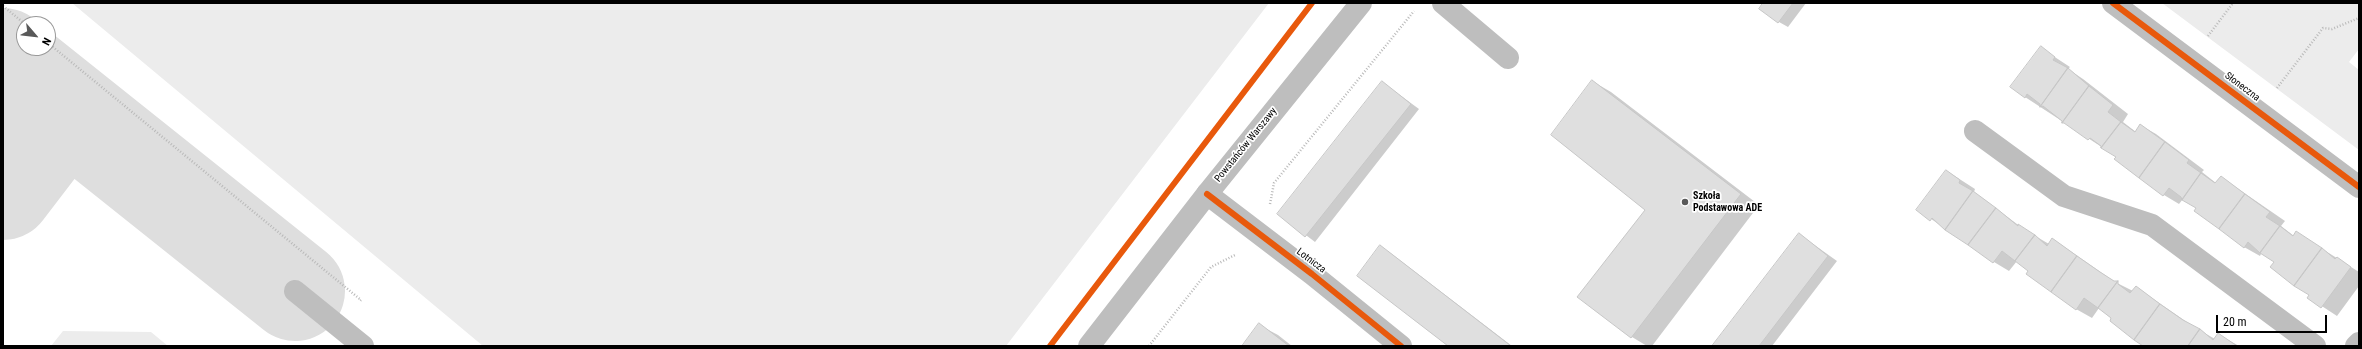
<!DOCTYPE html>
<meta charset="utf-8">
<style>
body{margin:0}
#map{position:relative;width:2362px;height:349px;overflow:hidden;background:#fff;font-family:"Roboto Condensed",sans-serif}
canvas{display:block}
.frame{position:absolute;inset:0;border:4px solid #000;pointer-events:none}
.north{position:absolute;left:16px;top:16px;width:40px;height:40px;box-sizing:border-box;background:#fff;border:1px solid #999;border-radius:50%;rotate:118deg;font-size:11px;font-weight:700;line-height:16px;text-align:center;color:#000}
.north::after{content:'';display:block;margin:auto;width:14px;height:18px;background:#595959;clip-path:polygon(50% 0,100% 100%,50% 72%,0 100%)}
.scale{position:absolute;left:2216px;top:315px;width:111px;height:18px;box-sizing:border-box;border:2px solid #000;border-top:0;padding-left:5px;font-size:12px;line-height:14px;white-space:nowrap;color:#000;-webkit-text-stroke:3px #fff;paint-order:stroke}
</style>
<div id="map">
<canvas width="2362" height="349"></canvas>
<div class="frame"></div>
<div class="north">N</div>
<div class="scale">20 m</div>
</div>
<script>
const g = document.querySelector('canvas').getContext('2d');
g.lineJoin = 'round';
function paint(path, color) { g.fillStyle = color; g.fill(path, 'evenodd'); }
function stroke(path, color, width, dash) { g.strokeStyle = color; g.lineWidth = width; g.lineCap = dash ? 'butt' : 'round'; g.setLineDash(dash || []); g.stroke(path); }
function drawText(font, color, halo, rows, align = 'center') {
  g.font = font + ' "Roboto Condensed",sans-serif'; g.lineWidth = 3.5; g.setLineDash([]); g.textBaseline = 'middle'; g.strokeStyle = halo; g.fillStyle = color; for (const [text, x, y, turn = 0] of rows) {
    g.save(); g.translate(x, y); g.rotate((+turn || 0) * Math.PI / 180); g.textAlign = isNaN(turn) ? turn : align; if (halo) g.strokeText(text, 0, 0); g.fillText(text, 0, 0); g.restore();
  }
}
const green = new Path2D(`
 M72 3H1269L1006 346H483Z
 M2162 3H2359V49L2349 62 2359 70V150Z
 M63 331 151 332 168 346H51Z`);
const shadow = new Path2D(`
 M1765 3H1806L1788 27 1779 22Z
 M2041 48 2070 67 2068 69 2083 79 2128 114 2123 122 2136 132 2140 125 2156 134 2204 170 2202 172 2216 183 2221 177 2285 221 2281 226 2294 236 2297 233 2359 272V286L2337 316 2308 297 2310 295 2276 261 2262 252 2260 256 2244 247 2198 208 2183 199 2179 204 2164 195 2115 159 2117 157 2025 97Z
 M1592 81 1611 92 1759 205 1652 346H1647L1632 337 1578 297 1646 210Z
 M1382 82 1419 109 1315 242 1278 214Z
 M1947 171 1975 189 1974 192 2025 230 2049 244 2053 239 2115 282 2133 291 2136 287 2194 327 2215 339 2218 334 2239 346H2145L2099 308 2092 318 2076 309 2017 261 2009 271 1994 262 1918 210Z
 M1799 234 1837 261 1772 346H1713Z
 M1380 247 1389 252 1512 346H1449Z
 M1259 325 1278 335 1292 346H1243Z`);
const taxiway = new Path2D(`
 M3 58 295 291
 M3 190 65 109`);
const building = new Path2D(`
 M1763 3H1793L1778 23 1759 9Z
 M2041 46 2055 57 2053 60 2068 68 2040 107V104L2027 94 2025 98 2010 87Z
 M2068 68 2089 86 2062 123V121L2043 106 2040 107Z
 M1592 80 1741 194 1631 338 1577 297 1645 210 1551 135Z
 M1382 81 1411 104 1305 237 1277 214Z
 M2089 86 2113 105 2108 112 2121 122 2101 148V146L2090 138 2088 140 2064 123H2062Z
 M2121 122 2135 132 2140 124 2165 142 2139 178 2114 159 2116 157 2101 148Z
 M2165 142 2189 160 2187 163 2201 173 2182 200 2181 197 2169 188 2163 196 2139 178Z
 M1946 170 1960 180 1959 183 1973 191 1945 230 1932 218 1930 221 1916 210Z
 M2201 173 2215 183 2221 176 2245 194 2219 229 2194 211 2196 208 2182 200Z
 M1973 191 1996 208 1968 245 1945 230Z
 M2245 194 2270 212 2266 217 2280 226 2260 253 2248 242 2244 248 2219 229Z
 M1996 208 2018 226V224L2035 235 2015 261 2002 251 1993 263 1968 245Z
 M2280 226 2293 236 2296 231 2322 248 2294 286 2270 267 2274 262 2260 253Z
 M1799 233 1828 256 1759 346H1712Z
 M2035 235 2047 246 2052 238 2077 256 2051 292 2026 274 2028 271 2015 261Z
 M1380 245 1511 346H1448L1357 276Z
 M2322 248 2335 259 2337 257 2351 267 2321 308 2307 298 2309 295 2294 286Z
 M2077 256 2100 272 2114 281H2118L2098 308 2084 298 2076 310 2051 292Z
 M2118 281V284L2130 293 2136 286 2160 304 2134 340 2110 321 2111 318 2098 308Z
 M2160 304 2183 320 2200 329 2188 346H2143L2134 340Z
 M1259 323 1289 346H1242Z
 M2200 329 2213 340 2218 333 2237 346H2188Z`);
const path = new Path2D(`
 M3 6 25 24
 M2208 36 2233 3
 M48 43 361 300 359 302
 M2277 88 2323 28 2332 29 2359 18
 M1270 204 1274 183 1414 11
 M1149 346 1211 267 1235 255`);
const minor = new Path2D(`
 M1443 3 1508 58
 M2113 3 2359 187
 M1975 131 2064 196 2152 225 2315 346
 M1207 194 1312 274 1401 346
 M295 291 363 346
 M2356 346 2359 343`);
const major = new Path2D(`
 M1089 346 1207 194 1361 3`);
const cycleway = new Path2D(`
 M2113 3 2359 187
 M1207 194 1312 274 1401 346
 M1050 346 1312 3`);
const markers = [
 [1685,202,4,"#595959"]
];
const streetNames = [
 ["Słoneczna",2242,87,37],
 ["Powstańców Warszawy",1246,145,-51],
 ["Lotnicza",1311,261,37]
];
const poiNames = [
 ["Szkoła",1693,196],
 ["Podstawowa ADE",1693,208]
];
paint(green, '#ececec');
paint(shadow, '#0003');
stroke(taxiway, '#dedede', 100);
paint(building, '#dfdfdf');
stroke(building, '#c7c7c7', 1);
stroke(path, '#b9b9b9', 2.5, [1, 2]);
stroke(minor, '#bebebe', 22);
stroke(major, '#bebebe', 22);
stroke(cycleway, '#e8590c', 6);
for (const [x, y, r, color] of markers) { const dot = new Path2D(); dot.arc(x, y, r, 0, 2 * Math.PI); g.fillStyle = color; g.fill(dot); stroke(dot, '#fff', 1.5); }
drawText('10px', '#000', '#fff', streetNames);
drawText('bold 10px', '#000', '#fff', poiNames, 'left');
</script>
